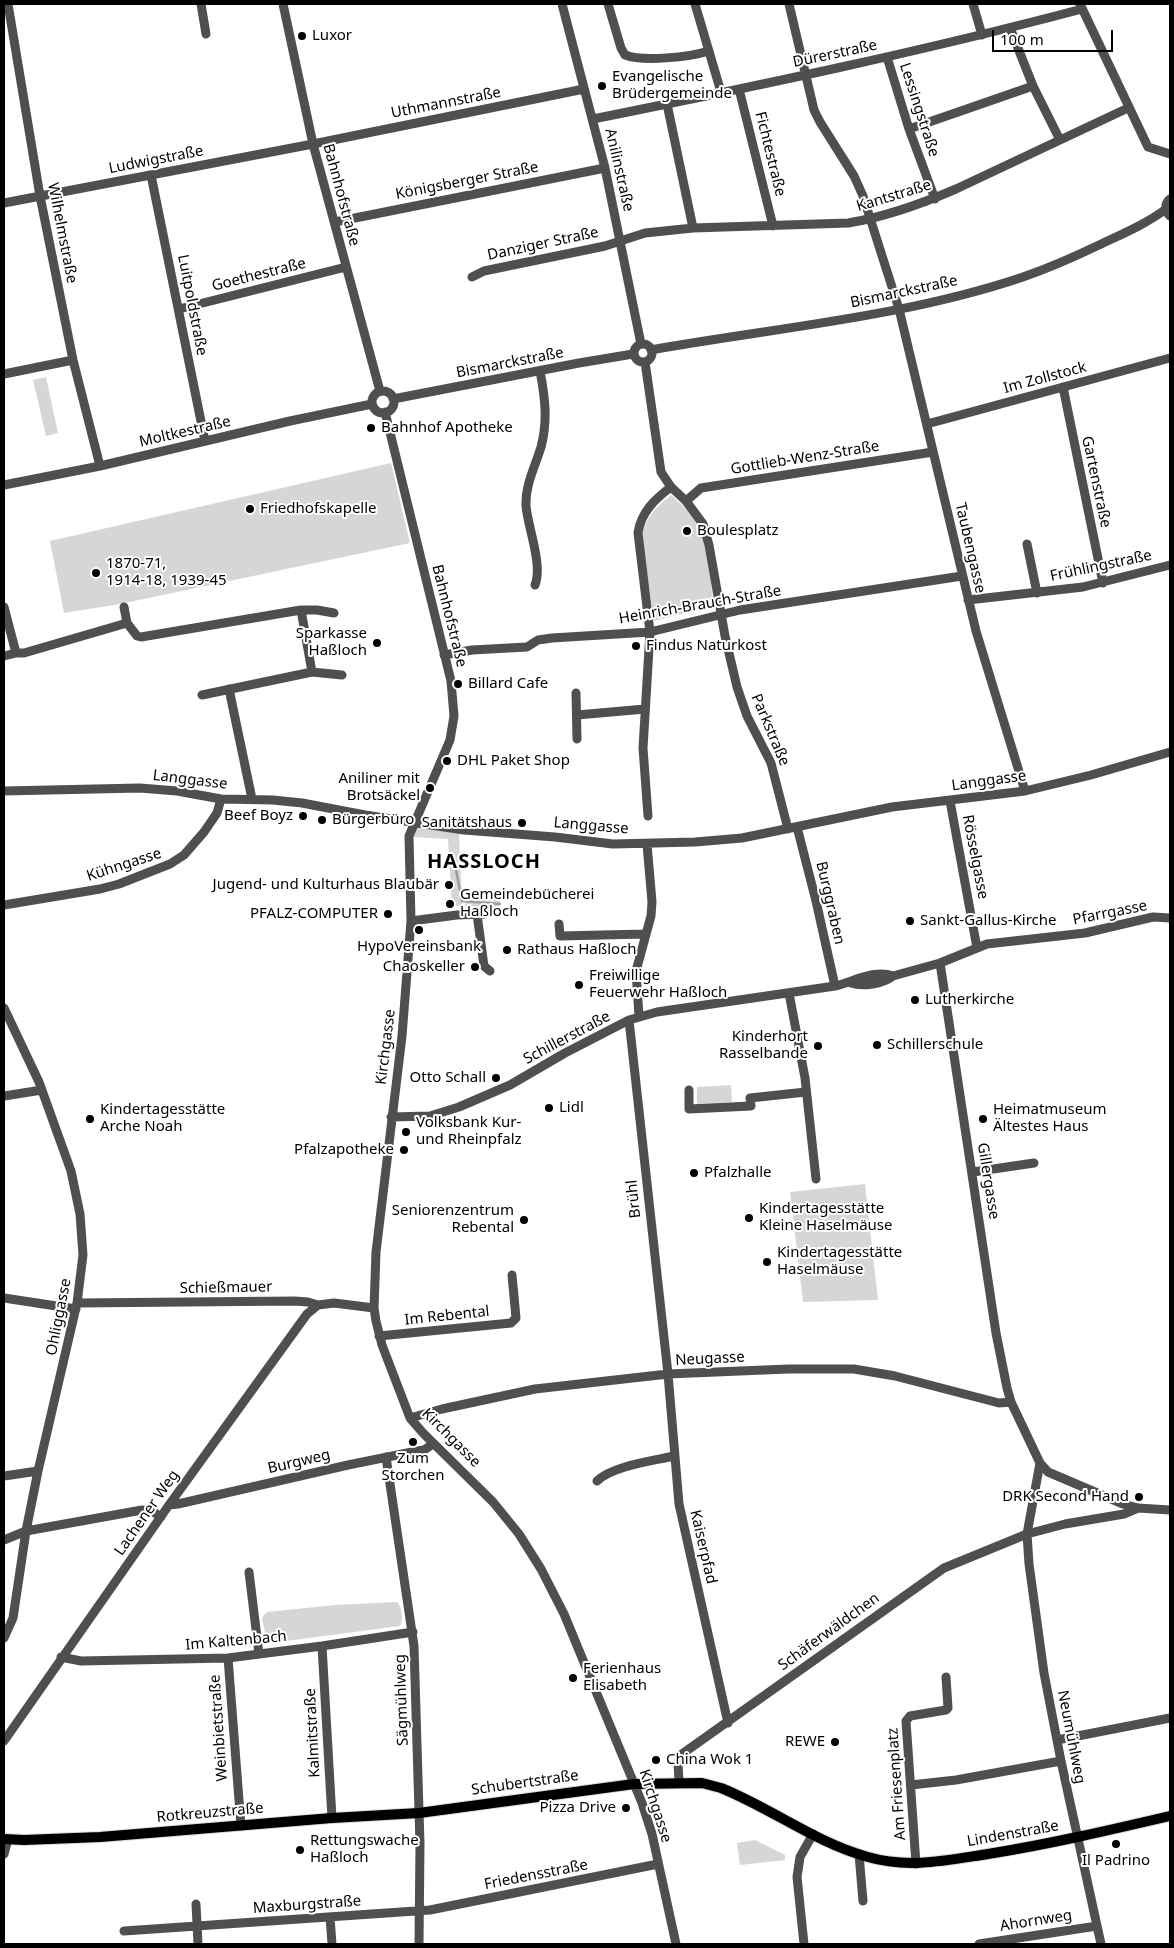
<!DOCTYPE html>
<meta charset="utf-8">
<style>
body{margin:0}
#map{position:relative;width:1174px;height:1948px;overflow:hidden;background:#fff;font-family:"Noto Sans",sans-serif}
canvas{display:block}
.frame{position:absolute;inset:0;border:5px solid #000;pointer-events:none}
.scale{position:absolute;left:992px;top:30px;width:121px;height:22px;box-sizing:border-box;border:2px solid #000;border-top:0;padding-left:6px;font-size:15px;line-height:18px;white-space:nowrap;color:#000;-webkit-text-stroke:4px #fff;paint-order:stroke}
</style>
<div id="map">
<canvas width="1174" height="1948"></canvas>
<div class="frame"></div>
<div class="scale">100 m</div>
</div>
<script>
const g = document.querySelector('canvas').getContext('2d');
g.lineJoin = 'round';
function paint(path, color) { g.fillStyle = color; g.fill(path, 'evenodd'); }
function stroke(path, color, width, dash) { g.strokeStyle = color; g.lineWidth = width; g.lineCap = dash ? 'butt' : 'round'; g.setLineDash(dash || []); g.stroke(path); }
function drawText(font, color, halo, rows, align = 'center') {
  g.font = font + ' "Noto Sans",sans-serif'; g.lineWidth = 4; g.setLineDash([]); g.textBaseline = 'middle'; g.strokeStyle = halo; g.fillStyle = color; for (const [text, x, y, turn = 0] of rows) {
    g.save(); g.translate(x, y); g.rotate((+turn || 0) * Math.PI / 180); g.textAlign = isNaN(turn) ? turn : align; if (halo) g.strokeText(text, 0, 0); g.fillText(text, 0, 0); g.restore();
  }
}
const green = new Path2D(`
 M46 377 58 433 46 436 33 380Z
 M391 463 410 543 120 604 64 613 50 541Z
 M671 495C681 504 694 515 700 528 710 551 710 581 714 606L654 621 642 535C646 517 657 506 671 495Z
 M415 826 459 833 462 906H452L448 839 414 837Z
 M465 898 500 900 499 907 465 906Z
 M731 1085 732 1102 697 1104V1087Z
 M865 1184 878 1300 803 1302 790 1192Z
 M397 1602C402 1607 404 1620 400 1626L271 1643 267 1641 262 1619 263 1616 267 1612 335 1605Z
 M755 1840 785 1855V1860L740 1865 737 1843Z`);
const stream = new Path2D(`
 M456 870 462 901 500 904`);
const minor = new Path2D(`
 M8 4 40 196 73 360 100 466
 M201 4 206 34
 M283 4 313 144 380 391
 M562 4 605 168 641 344
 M608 4 621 48 625 55C644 62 689 57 709 51
 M695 4 721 92
 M789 4 814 110 820 122 854 176 863 196 899 309 976 631 1025 791
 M973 4 982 35
 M1080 4 1148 147 1170 154
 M1010 28 1033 86 1060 140
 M887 57 909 129 935 199
 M739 89 773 226
 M667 104 693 228
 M593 119C757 86 920 52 1082 9
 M909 129 1033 86
 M151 175 205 441
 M1170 199C1164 204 1165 211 1170 216
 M4 203 313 144 584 89
 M335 222 605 168
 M472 277 484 271 605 246 645 233 693 228 848 223C886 217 921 204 956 189L1128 108
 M179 309 346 267
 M634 353a9 9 0 1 1 18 0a9 9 0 1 1-18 0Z
 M651 350C774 328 905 317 1023 277 1049 268 1074 257 1099 245 1122 234 1146 224 1166 209
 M645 362 661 472 671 487 686 501 703 524 709 545 725 636 737 687 747 716 771 763 788 829
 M4 374 73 360
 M1063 387 1103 583
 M372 402a11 11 0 1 1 22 0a11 11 0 1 1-22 0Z
 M393 399 579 363 633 354
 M385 412 451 681 454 716 450 740 409 836 411 921 402 1036 376 1252 374 1308 376 1321 382 1345 410 1418 423 1433 493 1502 519 1534 541 1569 564 1614 642 1803 652 1834 676 1944
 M927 424 1170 358
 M4 485 100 466 290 421 372 404
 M686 501 701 488 933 452
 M1027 544 1037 593
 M535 585C543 565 528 528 526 506 525 485 535 467 541 447 548 421 545 397 540 371
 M968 600 1083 587 1170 565
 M4 607 16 653
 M124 607 127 623 137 636 141 637 301 610H317L334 613
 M301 610 312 672
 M444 655 472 650 527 647 538 640 552 638 650 632 740 610 962 576
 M4 656 16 653H24L127 623
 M229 689 252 799
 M576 693 577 739
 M202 695 312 672 342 675
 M577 715 645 709
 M4 791 140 788 177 791 221 799 273 800 302 803 365 815 464 830 555 837 613 844 695 842 742 838 892 807 1025 791 1091 775 1170 752
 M950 801 977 948
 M648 816 643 748 650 632 638 533C641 512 655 499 671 487
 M797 827 816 901 835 986
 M4 905 100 889 119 884 170 864 184 855 204 832 217 813 221 799
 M477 914 484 966 490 971
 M411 921 457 915 484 914
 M559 924 560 936 645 934
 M940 963 996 1333 1007 1388 1011 1402 1040 1463 1048 1472 1123 1504 1138 1508 1170 1510
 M851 983C863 987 882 984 893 976L940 963 987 944 1085 933 1153 917 1170 918
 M789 993 805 1078 816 1179
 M4 1008 39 1082 71 1171 80 1214 83 1255 77 1303 38 1471 26 1531 13 1618 4 1638
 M639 1016 636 971 651 916 652 902 647 844
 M629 1020 668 1374 679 1504 728 1723
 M689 1090V1109L751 1106 750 1098 806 1092
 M4 1096 42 1090
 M391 1117 430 1116 459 1107 510 1085 565 1053 629 1020 657 1012 835 986C853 982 874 969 893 976
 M973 1172 1034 1163
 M4 1298 76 1309
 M77 1303 295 1301 308 1302 318 1305 334 1303 374 1308
 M379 1336 511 1323 516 1318 512 1275
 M410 1418 442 1409 535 1389 668 1374 788 1369H854L895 1376 999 1403 1011 1402
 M386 1457 414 1646 420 1844 419 1944
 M1040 1463 1027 1534 1029 1564 1044 1673 1061 1761 1101 1944
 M4 1476 38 1471
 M597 1481C612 1466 653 1461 674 1456
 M169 1505 178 1504 348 1465 417 1451 424 1450 433 1444
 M4 1540 26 1531 142 1510 152 1511 161 1517
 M249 1572 259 1654
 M322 1646 332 1818
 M61 1657 81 1661 228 1658 322 1646 413 1632
 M228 1658 241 1826
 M1057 1740 1170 1718
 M4 1741 169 1505 307 1314 318 1305
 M679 1782 678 1763 682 1754 944 1568 1027 1534 1065 1524 1124 1514 1138 1508
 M911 1785 956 1780 1061 1761
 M4 1854 8 1839
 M859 1854 863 1901
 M916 1864 906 1721 910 1716 946 1710 948 1708 946 1677
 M196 1904 198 1944
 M330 1917 332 1944
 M124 1931 430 1910 658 1864
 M804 1944 797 1877 800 1857 813 1834
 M979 1944 1097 1926`);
const major = new Path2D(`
 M4 1839 24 1840 100 1837 332 1818 419 1813 634 1784 702 1783 721 1788C771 1808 816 1843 868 1857 909 1869 948 1860 988 1854 1050 1844 1110 1830 1170 1816`);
const markers = [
 [302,36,5,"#000"],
 [602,86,5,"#000"],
 [371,428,5,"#000"],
 [250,509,5,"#000"],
 [687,531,5,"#000"],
 [96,573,5,"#000"],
 [377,643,5,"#000"],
 [636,646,5,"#000"],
 [458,684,5,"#000"],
 [447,761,5,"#000"],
 [430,788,5,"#000"],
 [303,816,5,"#000"],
 [322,820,5,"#000"],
 [522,823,5,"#000"],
 [449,885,5,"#000"],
 [450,904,5,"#000"],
 [388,914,5,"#000"],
 [910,921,5,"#000"],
 [419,930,5,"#000"],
 [507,950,5,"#000"],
 [475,967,5,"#000"],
 [579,985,5,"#000"],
 [915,1000,5,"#000"],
 [877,1045,5,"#000"],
 [818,1046,5,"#000"],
 [496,1078,5,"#000"],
 [549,1108,5,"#000"],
 [90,1119,5,"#000"],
 [983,1119,5,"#000"],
 [406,1132,5,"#000"],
 [404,1150,5,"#000"],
 [694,1173,5,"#000"],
 [749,1218,5,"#000"],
 [524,1220,5,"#000"],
 [767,1262,5,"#000"],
 [413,1442,5,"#000"],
 [1139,1497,5,"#000"],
 [573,1678,5,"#000"],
 [835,1742,5,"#000"],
 [656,1760,5,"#000"],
 [626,1808,5,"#000"],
 [1116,1844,5,"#000"],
 [300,1850,5,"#000"]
];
const poiNames = [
 ["Luxor",312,36],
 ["Evangelische",612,77],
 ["Brüdergemeinde",612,94],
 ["Bahnhof Apotheke",381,428],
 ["Friedhofskapelle",260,509],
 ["Boulesplatz",697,531],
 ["1870-71,",106,564],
 ["1914-18, 1939-45",106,581],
 ["Sparkasse",367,634,"right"],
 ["Haßloch",367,651,"right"],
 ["Findus Naturkost",646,646],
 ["Billard Cafe",468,684],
 ["DHL Paket Shop",457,761],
 ["Aniliner mit",420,779,"right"],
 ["Brotsäckel",420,796,"right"],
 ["Beef Boyz",293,816,"right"],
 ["Bürgerbüro",332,820],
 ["Sanitätshaus",512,823,"right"],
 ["Jugend- und Kulturhaus Blaubär",439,885,"right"],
 ["Gemeindebücherei",460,895],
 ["Haßloch",460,912],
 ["PFALZ-COMPUTER",378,914,"right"],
 ["Sankt-Gallus-Kirche",920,921],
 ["HypoVereinsbank",419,947,"center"],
 ["Rathaus Haßloch",517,950],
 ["Chaoskeller",465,967,"right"],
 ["Freiwillige",589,976],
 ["Feuerwehr Haßloch",589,993],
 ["Lutherkirche",925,1000],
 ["Kinderhort",808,1037,"right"],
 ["Rasselbande",808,1054,"right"],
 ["Schillerschule",887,1045],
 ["Otto Schall",486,1078,"right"],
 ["Lidl",559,1108],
 ["Kindertagesstätte",100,1110],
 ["Arche Noah",100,1127],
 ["Heimatmuseum",993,1110],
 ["Ältestes Haus",993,1127],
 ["Volksbank Kur-",416,1123],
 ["und Rheinpfalz",416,1140],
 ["Pfalzapotheke",394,1150,"right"],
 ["Pfalzhalle",704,1173],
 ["Kindertagesstätte",759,1209],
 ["Kleine Haselmäuse",759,1226],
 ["Seniorenzentrum",514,1211,"right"],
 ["Rebental",514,1228,"right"],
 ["Kindertagesstätte",777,1253],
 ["Haselmäuse",777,1270],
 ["Zum",413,1459,"center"],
 ["Storchen",413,1476,"center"],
 ["DRK Second Hand",1129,1497,"right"],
 ["Ferienhaus",583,1669],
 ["Elisabeth",583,1686],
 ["REWE",825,1742,"right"],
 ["China Wok 1",666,1760],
 ["Pizza Drive",616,1808,"right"],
 ["Rettungswache",310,1841],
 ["Haßloch",310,1858],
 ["Il Padrino",1116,1861,"center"]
];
const streetNames = [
 ["Dürerstraße",835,54,-12],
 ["Uthmannstraße",446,103,-11],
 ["Lessingstraße",919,110,72],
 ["Fichtestraße",770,154,76],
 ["Ludwigstraße",156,160,-11],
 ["Anilinstraße",619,170,77],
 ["Königsberger Straße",467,181,-11],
 ["Bahnhofstraße",341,195,75],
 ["Kantstraße",894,196,-17],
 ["Wilhelmstraße",62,233,79],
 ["Danziger Straße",543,244,-12],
 ["Goethestraße",259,275,-14],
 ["Bismarckstraße",904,292,-12],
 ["Luitpoldstraße",192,305,79],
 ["Bismarckstraße",510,363,-11],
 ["Im Zollstock",1045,378,-15],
 ["Moltkestraße",185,432,-13],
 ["Gottlieb-Wenz-Straße",805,458,-9],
 ["Gartenstraße",1096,482,78],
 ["Taubengasse",970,548,77],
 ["Frühlingstraße",1101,566,-12],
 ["Heinrich-Brauch-Straße",700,605,-10],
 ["Bahnhofstraße",449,616,76],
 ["Parkstraße",770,730,67],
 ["Langgasse",190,780,7],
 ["Langgasse",989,781,-8],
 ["Langgasse",591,826,5],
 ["Rösselgasse",975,857,79],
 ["Kühngasse",124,865,-18],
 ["Burggraben",830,903,77],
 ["Pfarrgasse",1110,913,-11],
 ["Schillerstraße",567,1038,-28],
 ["Kirchgasse",386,1047,-83],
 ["Gillergasse",988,1181,81],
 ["Brühl",634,1199,-96],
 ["Schießmauer",226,1288,-1],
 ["Im Rebental",447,1316,-6],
 ["Ohliggasse",59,1317,-79],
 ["Neugasse",710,1359,-3],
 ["Kirchgasse",451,1438,45],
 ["Burgweg",299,1462,-13],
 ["Lachener Weg",147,1513,-55],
 ["Kaiserpfad",703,1547,77],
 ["Schäferwäldchen",829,1632,-36],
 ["Im Kaltenbach",236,1641,-5],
 ["Sägmühlweg",402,1700,-92],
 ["Weinbietstraße",219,1728,-94],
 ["Kalmitstraße",313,1733,-93],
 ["Neumühlweg",1071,1737,79],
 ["Schubertstraße",525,1783,-8],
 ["Am Friesenplatz",897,1784,-94],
 ["Kirchgasse",655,1806,72],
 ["Rotkreuzstraße",210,1813,-5],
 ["Lindenstraße",1013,1834,-10],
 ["Friedensstraße",536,1875,-11],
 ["Maxburgstraße",307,1905,-4],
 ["Ahornweg",1036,1921,-9]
];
const districtNames = [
 ["HASSLOCH",484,862]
];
paint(green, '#d6d6d6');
stroke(stream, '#9d9d9d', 2.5);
stroke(major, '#dbdbdb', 12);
stroke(minor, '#4f4f4f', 9);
stroke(major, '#000', 10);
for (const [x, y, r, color] of markers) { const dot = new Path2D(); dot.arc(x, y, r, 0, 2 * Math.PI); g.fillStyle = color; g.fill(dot); stroke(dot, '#fff', 2); }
drawText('15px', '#000', '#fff', poiNames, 'left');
drawText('15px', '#000', '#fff', streetNames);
g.letterSpacing = '1px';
drawText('bold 20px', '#000', '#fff', districtNames);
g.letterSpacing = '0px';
</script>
